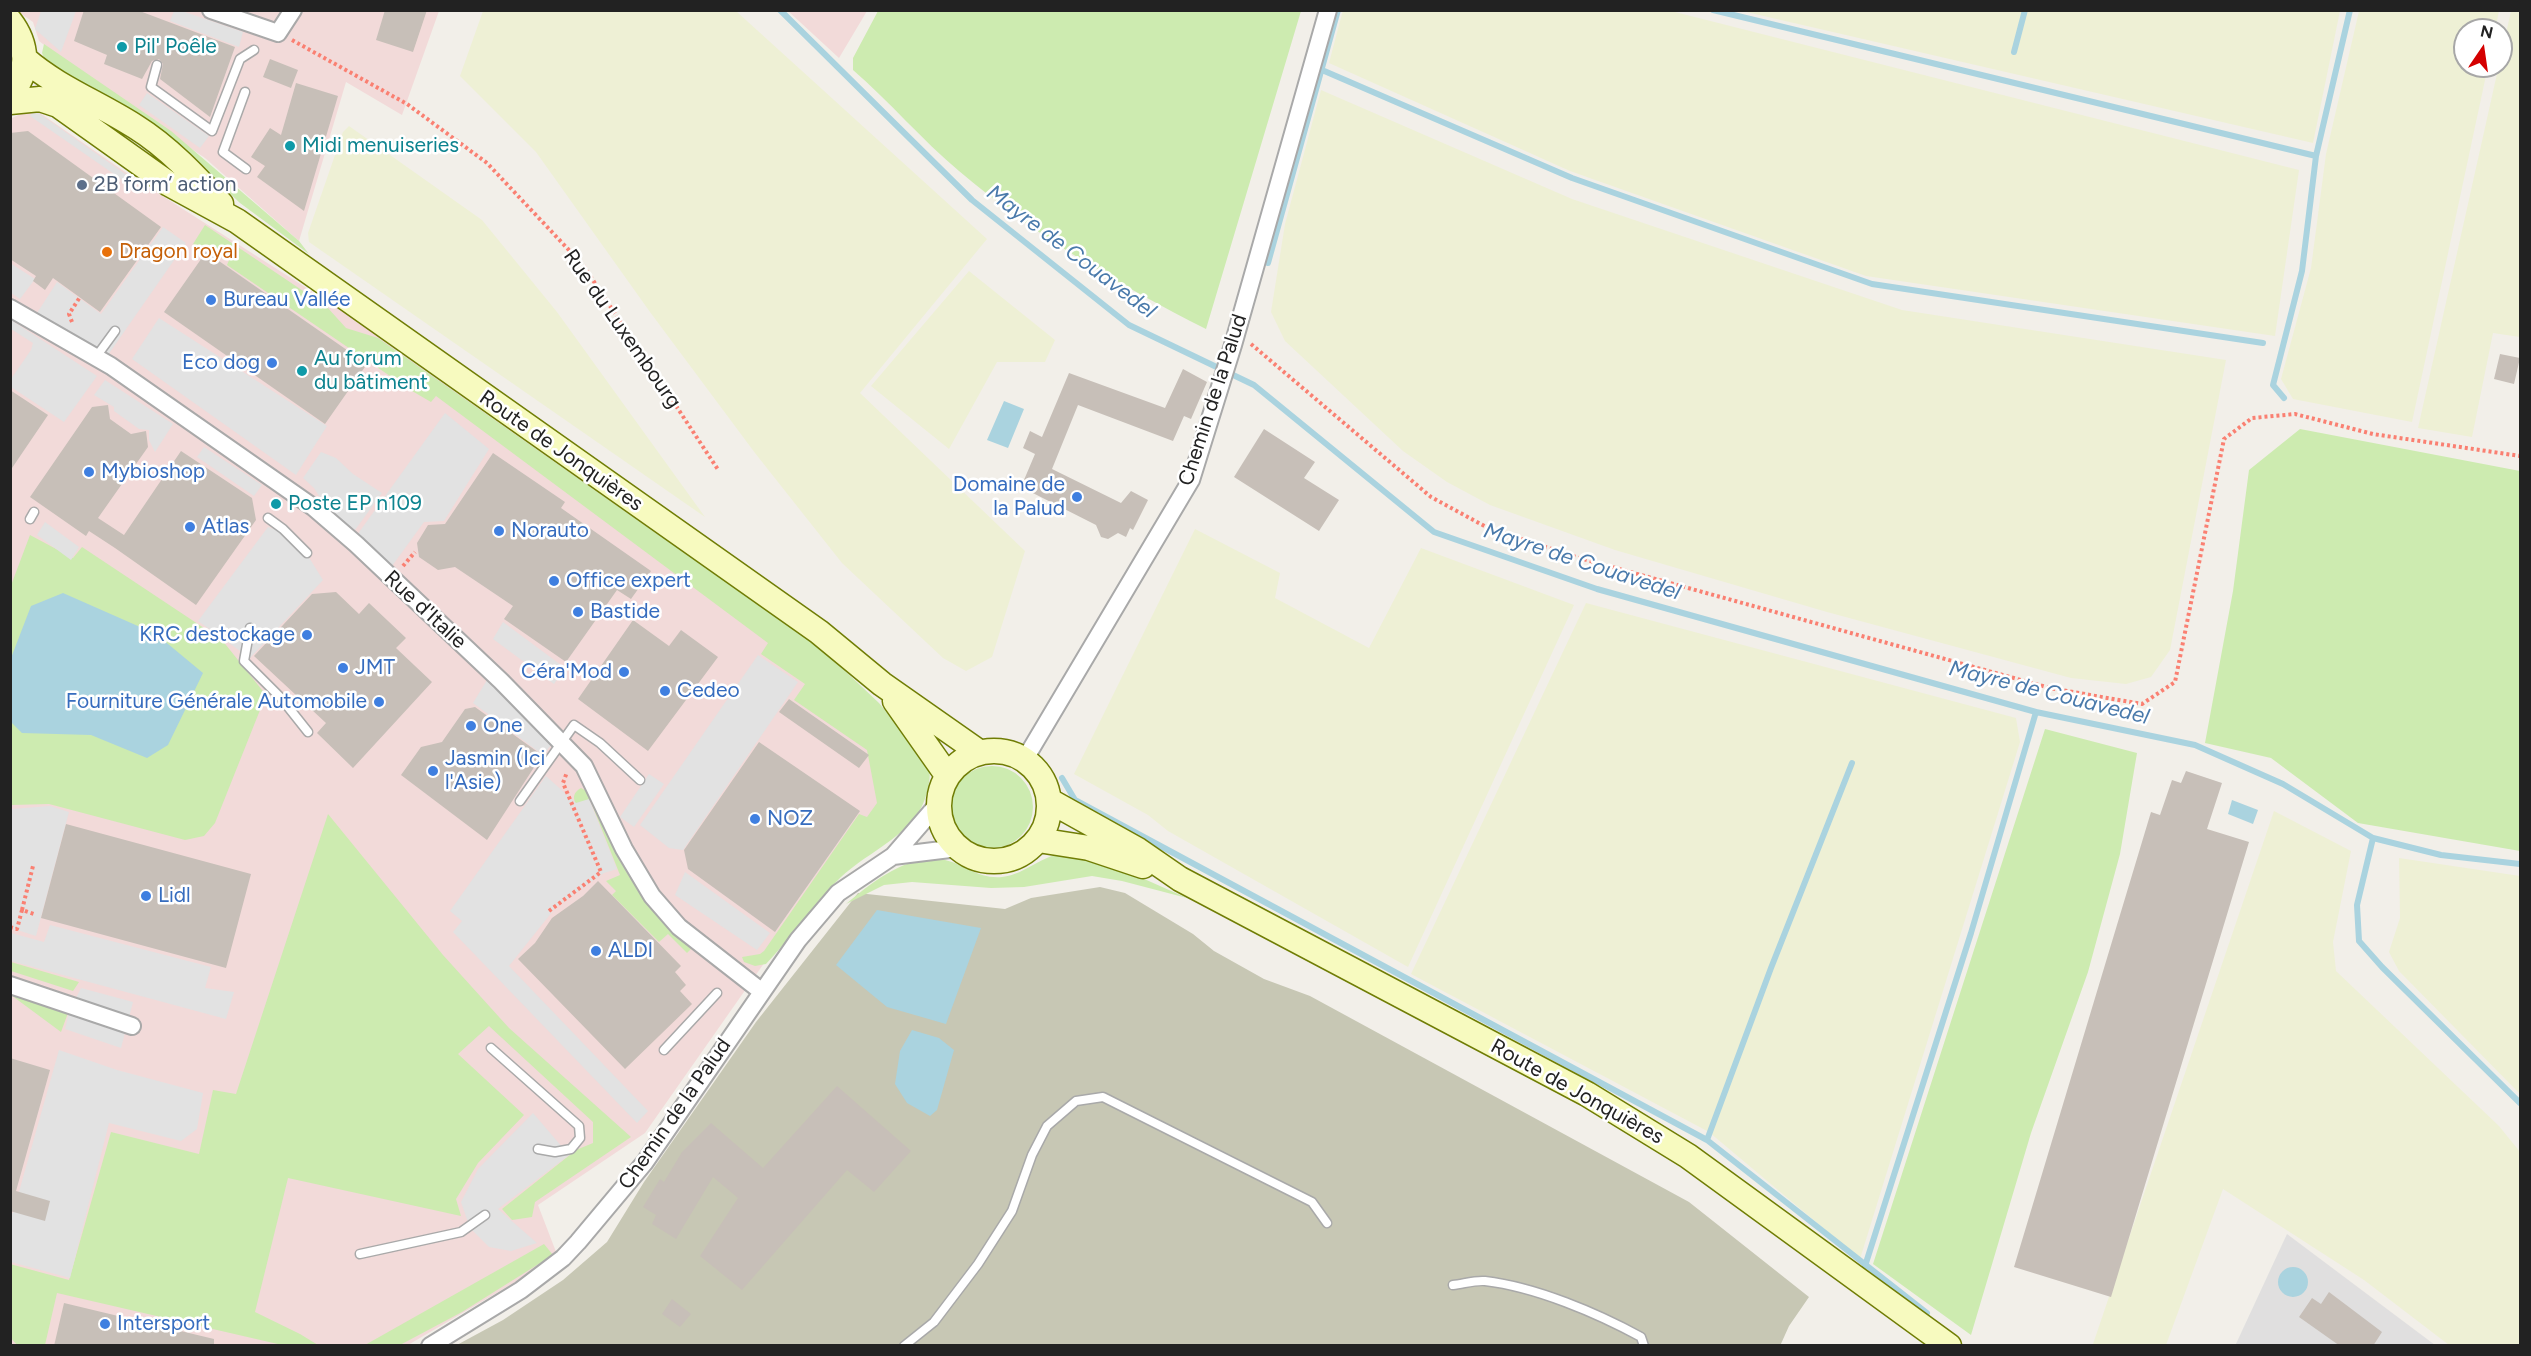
<!DOCTYPE html>
<meta charset="utf-8">
<style>
body{margin:0}
#map{position:relative;width:2531px;height:1356px;overflow:hidden;background:#f2efe9;font-family:Figtree,sans-serif}
canvas{display:block}
.frame{position:absolute;inset:0;border:12px solid #222;pointer-events:none}
.north{position:absolute;left:2453px;top:18px;width:60px;height:60px;box-sizing:border-box;background:#fff;border:2px solid #a7a7a7;border-radius:50%;rotate:13deg;font-size:16px;font-weight:700;line-height:24px;text-align:center;color:#222}
.north::after{content:'';display:block;margin:auto;width:21px;height:27px;background:#d40000;clip-path:polygon(50% 0,100% 100%,50% 72%,0 100%)}
</style>
<div id="map">
<canvas width="2531" height="1356"></canvas>
<div class="frame"></div>
<div class="north">N</div>
</div>
<script>
const g = document.querySelector('canvas').getContext('2d');
g.lineJoin = 'round';
function paint(path, color) { g.fillStyle = color; g.fill(path, 'evenodd'); }
function stroke(path, color, width, dash) { g.strokeStyle = color; g.lineWidth = width; g.lineCap = dash ? 'butt' : 'round'; g.setLineDash(dash || []); g.stroke(path); }
function drawText(font, color, halo, rows, align = 'center') {
  g.font = font + ' Figtree,sans-serif'; g.lineWidth = 5; g.setLineDash([]); g.textBaseline = 'middle'; g.strokeStyle = halo; g.fillStyle = color; for (const [text, x, y, turn = 0] of rows) {
    g.save(); g.translate(x, y); g.rotate((+turn || 0) * Math.PI / 180); g.textAlign = isNaN(turn) ? turn : align; if (halo) g.strokeText(text, 0, 0); g.fillText(text, 0, 0); g.restore();
  }
}
const residential = new Path2D(`
 M2287 1234 2435 1345 2235 1346Z`);
const commercial = new Path2D(`
 M17 11H439L402 115 346 82 299 241 205 158 83 75 39 41 33 22Z
 M788 11H867L839 58Z
 M29 110 37 111 128 174 341 310 758 603 916 741 831 885 767 959 645 1133 538 1205 558 1257 408 1345 11 1346 10 119Z`);
const construction = new Path2D(`
 M1100 887 1125 893 1193 934 1214 951 1264 979 1310 996 1689 1202 1809 1297 1789 1326 1780 1346H455L503 1320 563 1280 607 1242 644 1182 756 1022 858 893 1005 909 1031 898Z`);
const farmland = new Path2D(`
 M1343 10 1671 11 2299 170 2275 336 1866 276 1570 171 1329 63Z
 M483 11H736L987 239 860 393 1025 551 992 657 966 671 943 658 842 563 755 453 650 312 536 152 460 76Z
 M1742 11 2340 10V11L2313 143Z
 M2359 11H2499L2495 30H2465V66H2488L2412 422 2293 399 2281 379 2311 268 2326 154Z
 M2511 11H2520V337L2493 333 2472 437 2418 428Z
 M1321 90 1572 199 1902 310 2226 360 2170 650 2151 677 2126 684 2071 678 1827 612 1615 550 1490 505 1447 482 1403 451 1285 341 1271 312 1285 224Z
 M349 126 482 220 557 312 705 517 309 242 308 233 343 132Z
 M969 271 1055 340 1045 362H997L949 449 871 386Z
 M1195 529 1280 573 1275 598 1369 648 1421 548 1574 605 1408 967 1168 831 1148 815 1074 774Z
 M1586 603 2016 718 2020 742 1860 1259 1709 1132 1411 974Z
 M2274 811 2351 851 2333 942 2336 971 2499 1126 2520 1152V1345H2449L2364 1280 2223 1189 2166 1345 2093 1344Z
 M2399 858 2520 876V1094L2399 971 2389 952 2400 918Z`);
const grass = new Path2D(`
 M878 11H1301L1206 329C1119 285 1034 235 959 171 922 140 890 102 853 70V58Z
 M44 44 171 131 299 241 309 254 240 203 176 142 46 62 42 53Z
 M205 225 327 307 346 328 378 338 824 651 879 703 929 764C932 780 926 803 916 816 896 842 865 855 841 877 813 904 793 936 766 964L755 966 744 962 742 957 760 954 764 951 859 814 867 817 877 803 867 750 794 700 805 684 761 654 768 643 436 396 431 402 412 391 227 265 230 258 211 245 203 249 193 244Z
 M2300 429 2520 471V851L2358 823 2271 758 2205 743 2233 591 2249 470Z
 M30 535 73 558 82 547 222 640 266 695 215 823 204 836 185 840 49 804 11 805 10 588Z
 M2045 729 2137 753 2120 854 2088 972 2031 1133 1971 1335 1873 1264Z
 M951 807a41 41 0 1 1 82 0a41 41 0 1 1-82 0Z
 M581 788C597 795 603 823 609 839 628 881 657 918 691 949L687 953 668 934 659 942 612 895 616 891 606 881 620 875 590 800 576 804C572 797 574 792 581 788Z
 M328 814 443 955 509 1028 631 1137 535 1202 532 1217 512 1220 502 1209 576 1150 593 1143V1122L489 1026 458 1054 524 1115 478 1163 456 1199 461 1216 288 1178 255 1312 300 1334 318 1345H282L57 1293 45 1345H17L11 1338 10 1264 69 1280 111 1132 199 1154 213 1090 236 1094Z
 M1067 853 1124 870 1187 898 1122 881 1092 876 1024 887 991 888 912 882 884 885 846 904C871 883 909 852 945 860 966 865 978 879 1002 877 1027 874 1042 854 1067 853Z
 M11 962 79 982 73 991 11 971Z
 M11 995 68 1013 61 1032Z
 M544 1244 553 1255 462 1312 400 1345H365Z`);
const parking = new Path2D(`
 M41 11H76L61 52 35 29Z
 M174 11H182L243 32 239 47 170 21Z
 M147 93 209 136 200 148 139 105Z
 M34 110 128 176 124 181 30 116Z
 M163 227 186 243 108 355 37 313 57 282 101 314Z
 M10 263 35 279 20 299 11 293Z
 M159 318 327 426 296 475 132 359Z
 M11 320 97 376 64 422 11 387V379L31 350 33 343 11 329Z
 M105 380 173 424 155 452 149 440V430L139 429 114 411V407L94 395Z
 M445 413 489 449 444 521 424 522 392 566 357 535Z
 M204 447 262 485 254 496 197 457Z
 M321 452 336 458 353 474 382 493 355 530 328 510 314 488 303 478Z
 M45 522 79 547 71 560 37 535Z
 M268 527 295 535 323 580 250 658 198 621Z
 M503 622 565 668 554 684 493 639Z
 M758 655 798 682 683 850 669 848 640 825Z
 M487 680 552 744 543 755 473 703Z
 M649 774 664 784 634 827 620 817Z
 M546 776 576 803 589 799 617 869 604 873 556 907 509 966 648 1111 637 1123 453 932 462 921 450 911Z
 M50 806 69 812 36 936 11 928V809Z
 M685 872 770 933 757 950 675 895Z
 M50 925 211 967 205 988 234 992 226 1019 11 961V933L44 942Z
 M81 988 133 1002 121 1048 65 1029 69 1012Z
 M59 1050 117 1070 203 1093 197 1129 181 1141 109 1123 70 1278 11 1262 10 1213H13Z
 M533 1113 569 1155 498 1209 537 1243 511 1251 489 1247 470 1228 461 1202 478 1169Z`);
const water = new Path2D(`
 M1004 401 1024 409 1008 448 987 440Z
 M63 593 156 634 203 673 168 745 147 758 91 735 22 733 11 722V658L31 606Z
 M2232 800 2258 810 2253 824 2228 814Z
 M877 910 981 928 946 1024 887 1007 836 965Z
 M912 1030 939 1038 954 1050 937 1110 930 1116 907 1103 895 1084 900 1051Z
 M2278 1282a15 15 0 1 1 30 0a15 15 0 1 1-30 0Z`);
const stream = new Path2D(`
 M780 10 972 200 1129 325 1254 385 1434 532 1597 589 2036 712 2195 745 2283 784 2373 838 2441 855 2520 864
 M1713 10 2316 156
 M2014 52 2025 10
 M1322 70 1572 178 1872 284 2263 343
 M1268 263 1338 10
 M2284 398 2273 385 2302 271 2316 156 2350 10
 M1062 778 1075 800 1707 1140 1927 1313
 M2373 838 2357 905 2359 941 2382 967 2520 1103
 M1707 1140 1771 968 1852 763
 M1865 1266 1971 933 2036 712`);
const building = new Path2D(`
 M84 10H137L235 47 210 117 160 79 163 64 159 59 152 61 142 79 104 64 107 55 74 41Z
 M385 10H427L413 52 376 40Z
 M270 59 298 70 291 88 263 77Z
 M296 83 338 96 304 211 257 177 265 166 251 157 270 128 281 135Z
 M28 131 161 227 100 312 53 278 45 290 33 281 36 276 10 259V133Z
 M206 252 367 364 325 424 164 312Z
 M2500 354 2520 358 2514 384 2494 379Z
 M1183 369 1207 382 1191 419 1184 416 1173 441 1078 405 1052 469 1121 503 1131 491 1148 500 1133 530 1130 528 1126 537 1118 533 1108 539 1101 537 1096 525 1021 487 1035 454 1023 448 1030 431 1042 437 1069 373 1165 408Z
 M10 390 48 415 10 471Z
 M108 405 110 419 131 434 146 431 148 447 98 518 124 535 181 451 252 498 256 520 196 605 115 548 89 531 86 536 30 497 92 407Z
 M1264 429 1315 462 1304 478 1339 500 1319 531 1234 477Z
 M493 453 565 502 561 508 651 571 631 599 617 590 566 662 504 619 513 606 455 567 438 570 419 557 417 543 428 525 445 524Z
 M336 592 359 614 369 603 406 638 396 648 432 682 353 768 317 733 326 723 254 656 312 594Z
 M633 620 669 646 681 630 718 657 648 751 578 699Z
 M789 699 869 755 859 768 779 712Z
 M475 707 542 755 487 840 401 775 421 747 442 742 465 709Z
 M759 742 860 811 775 932 688 869 684 850Z
 M2186 771 2222 783 2207 829 2249 842 2111 1297 2014 1267 2151 812 2160 815 2172 780 2181 783Z
 M66 824 251 874 226 968 41 918Z
 M598 881 681 966 675 972 686 985 680 991 692 1004 625 1069 518 959 535 943 552 918 583 896Z
 M10 1058 50 1070 16 1191 50 1201 45 1221 10 1211Z
 M837 1086 911 1151 874 1192 847 1170 742 1290 700 1256 738 1198 713 1177 676 1239 652 1224 656 1215 643 1207 660 1179 664 1182 682 1152 711 1123 763 1168Z
 M2329 1292 2382 1332 2373 1346H2340L2299 1317 2312 1298 2321 1304Z
 M672 1299 691 1314 680 1327 662 1314Z
 M64 1303 214 1339V1346H54Z`);
const path = new Path2D(`
 M292 40 407 104 487 163 583 265 719 471
 M72 322 69 314 80 297
 M1251 344 1431 497 1488 528 1576 557 2050 688 2142 704 2175 682 2224 439 2252 418 2295 414 2373 434 2520 456
 M403 566 415 552
 M22 910 33 866
 M549 911 601 872 563 783 567 772
 M10 927 17 929 22 910 34 914`);
const service = new Path2D(`
 M157 65 151 87 212 131 240 59 254 50
 M245 92 223 152 246 169
 M96 357 115 331
 M268 518 283 529 307 553
 M30 519 34 512
 M250 628 244 661 281 698 308 732
 M520 801 574 725 600 743 640 780
 M491 1048 579 1126 580 1138 571 1149 555 1152 538 1149
 M664 1050 717 993
 M360 1254 461 1232 485 1215
 M1453 1285C1463 1284 1475 1280 1485 1281 1536 1287 1597 1313 1641 1337L1644 1346
 M904 1346 934 1322 978 1264 1012 1211 1032 1155 1047 1126 1076 1101 1103 1097 1312 1202 1327 1223`);
const minor = new Path2D(`
 M211 10 278 33 293 10
 M10 308 111 366 313 507 356 544 501 681 584 766 624 849 652 896 679 927 761 991
 M1025 759 1191 480 1233 345 1328 10
 M893 856 958 848
 M10 985 132 1026
 M430 1346 521 1290 563 1258 578 1242 645 1162 798 940 838 893 893 856 938 804`);
const secondary = new Path2D(`
 M10 21C27 43 31 72 10 94
 M25 59C58 88 99 103 136 127 168 147 195 176 221 204
 M10 102 40 99 58 105 169 184 237 221 819 632 882 684 979 752
 M895 701 947 775
 M939 806a55 55 0 1 1 110 0a55 55 0 1 1-110 0Z
 M1050 801 1138 850 1180 879 1587 1094 1688 1156 1949 1346
 M1038 840 1089 848 1143 866`);
const markers = [
 [122,47,6,"#0f9aa8"],
 [290,146,6,"#0f9aa8"],
 [82,185,6,"#5c6f8a"],
 [107,252,6,"#e8710a"],
 [211,300,6,"#3f7fe0"],
 [272,363,6,"#3f7fe0"],
 [302,371,6,"#0f9aa8"],
 [89,472,6,"#3f7fe0"],
 [1077,497,6,"#3f7fe0"],
 [276,504,6,"#0f9aa8"],
 [190,527,6,"#3f7fe0"],
 [499,531,6,"#3f7fe0"],
 [554,581,6,"#3f7fe0"],
 [578,612,6,"#3f7fe0"],
 [307,635,6,"#3f7fe0"],
 [343,668,6,"#3f7fe0"],
 [624,672,6,"#3f7fe0"],
 [665,691,6,"#3f7fe0"],
 [379,702,6,"#3f7fe0"],
 [471,726,6,"#3f7fe0"],
 [433,771,6,"#3f7fe0"],
 [755,819,6,"#3f7fe0"],
 [146,896,6,"#3f7fe0"],
 [596,951,6,"#3f7fe0"],
 [105,1324,6,"#3f7fe0"]
];
const cultureNames = [
 ["Pil' Poêle",134,47],
 ["Midi menuiseries",302,146],
 ["Au forum",314,359],
 ["du bâtiment",314,383],
 ["Poste EP n109",288,504]
];
const serviceNames = [
 ["2B form’ action",94,185]
];
const foodNames = [
 ["Dragon royal",119,252]
];
const shopNames = [
 ["Bureau Vallée",223,300],
 ["Eco dog",260,363,"right"],
 ["Mybioshop",101,472],
 ["Domaine de",1065,485,"right"],
 ["la Palud",1065,509,"right"],
 ["Atlas",202,527],
 ["Norauto",511,531],
 ["Office expert",566,581],
 ["Bastide",590,612],
 ["KRC destockage",295,635,"right"],
 ["JMT",355,668],
 ["Céra'Mod",612,672,"right"],
 ["Cedeo",677,691],
 ["Fourniture Générale Automobile",367,702,"right"],
 ["One",483,726],
 ["Jasmin (Ici",445,759],
 ["l'Asie)",445,783],
 ["NOZ",767,819],
 ["Lidl",158,896],
 ["ALDI",608,951],
 ["Intersport",117,1324]
];
const streetNames = [
 ["Rue du Luxembourg",622,329,55],
 ["Chemin de la Palud",1213,400,-72],
 ["Route de Jonquières",561,451,35],
 ["Rue d'Italie",425,610,43],
 ["Route de Jonquières",1577,1092,29],
 ["Chemin de la Palud",675,1114,-55]
];
const waterNames = [
 ["Mayre de Couavedel",1071,252,37],
 ["Mayre de Couavedel",1582,562,18],
 ["Mayre de Couavedel",2049,693,14]
];
paint(residential, '#e0dfdf');
paint(commercial, '#f2dad9');
paint(construction, '#c7c7b4');
paint(farmland, '#eef0d5');
paint(grass, '#cdebb0');
paint(parking, '#e2e2e2');
paint(water, '#aad3df');
stroke(stream, '#aad3df', 6);
paint(building, '#c7bfb8');
stroke(service, '#a9a9a9', 11);
stroke(minor, '#a9a9a9', 20);
stroke(secondary, '#707d05', 27);
stroke(path, '#fa8072', 4, [3, 3]);
stroke(service, '#fff', 8);
stroke(minor, '#fff', 16);
stroke(secondary, '#f7fabf', 24);
for (const [x, y, r, color] of markers) { const dot = new Path2D(); dot.arc(x, y, r, 0, 2 * Math.PI); g.fillStyle = color; g.fill(dot); stroke(dot, '#fff', 2); }
drawText('21px', '#0d838f', '#fff', cultureNames, 'left');
drawText('21px', '#4e5e75', '#fff', serviceNames, 'left');
drawText('21px', '#c56008', '#fff', foodNames, 'left');
drawText('21px', '#366cbe', '#fff', shopNames, 'left');
drawText('21px', '#222', '#fff', streetNames);
drawText('italic 22px', '#4a7aab', '#fff', waterNames);
</script>
